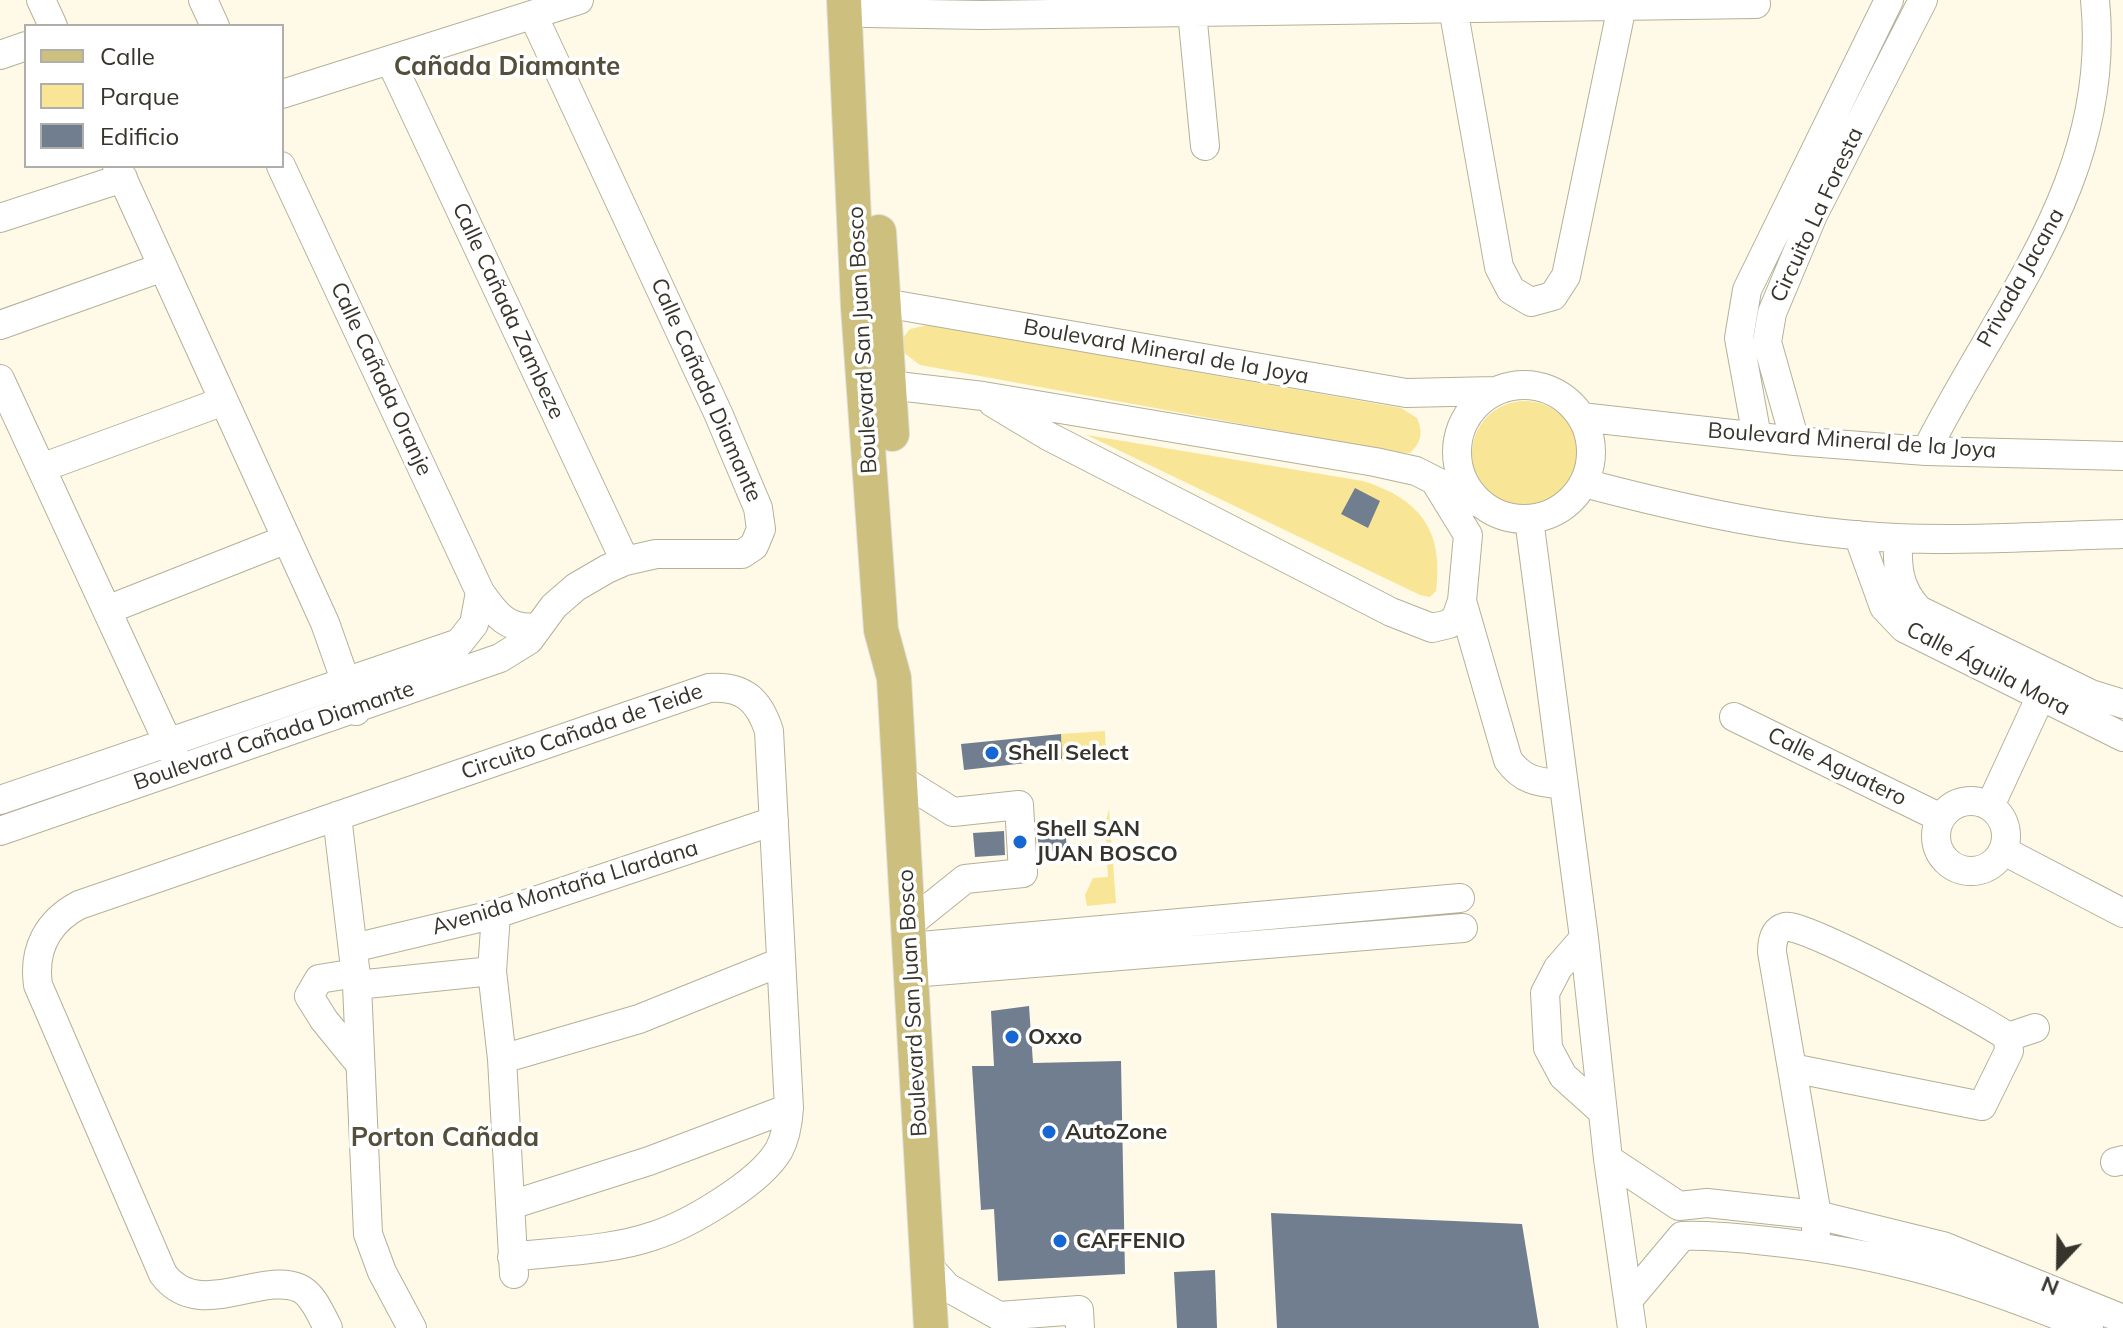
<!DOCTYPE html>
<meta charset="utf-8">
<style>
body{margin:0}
#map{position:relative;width:2123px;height:1328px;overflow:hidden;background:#fefae7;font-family:Mulish,sans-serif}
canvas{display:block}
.legend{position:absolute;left:24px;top:24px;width:260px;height:144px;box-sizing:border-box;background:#fff;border:2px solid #afaeaa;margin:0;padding:10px 14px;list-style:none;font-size:24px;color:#36342b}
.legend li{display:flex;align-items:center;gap:16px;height:40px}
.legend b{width:40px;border:2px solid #afaeaa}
.north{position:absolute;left:2019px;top:1224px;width:80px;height:80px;-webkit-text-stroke:6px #fff;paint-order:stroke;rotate:202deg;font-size:22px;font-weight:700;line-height:32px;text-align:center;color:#36342b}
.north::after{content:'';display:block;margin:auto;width:28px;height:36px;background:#36342b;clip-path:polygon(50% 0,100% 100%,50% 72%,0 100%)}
</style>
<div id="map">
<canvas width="2123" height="1328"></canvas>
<ul class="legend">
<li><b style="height:10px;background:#cdbf7d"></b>Calle</li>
<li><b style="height:22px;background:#f8e696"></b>Parque</li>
<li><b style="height:22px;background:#717e90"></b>Edificio</li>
</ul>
<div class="north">N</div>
</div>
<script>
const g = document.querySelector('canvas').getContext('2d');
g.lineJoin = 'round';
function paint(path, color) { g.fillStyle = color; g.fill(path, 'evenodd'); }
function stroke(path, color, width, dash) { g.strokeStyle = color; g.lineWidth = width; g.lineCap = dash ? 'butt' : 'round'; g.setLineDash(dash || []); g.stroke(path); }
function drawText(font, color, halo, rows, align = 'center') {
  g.font = font + ' Mulish,sans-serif'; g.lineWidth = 7; g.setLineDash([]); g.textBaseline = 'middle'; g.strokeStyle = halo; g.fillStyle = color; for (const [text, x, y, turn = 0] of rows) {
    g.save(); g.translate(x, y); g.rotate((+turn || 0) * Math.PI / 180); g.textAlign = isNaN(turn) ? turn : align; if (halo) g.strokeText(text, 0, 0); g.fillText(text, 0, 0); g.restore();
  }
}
const green = new Path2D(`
 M928 325 1401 408 1417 418C1423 432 1422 442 1410 453L1395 452 920 365 904 353 901 340 910 329Z
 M1472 454a53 53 0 1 1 106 0a53 53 0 1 1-106 0Z
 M1087 435 1363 481C1420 499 1444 530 1436 591L1430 597 1420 595Z
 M1105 731 1106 757 1062 761 1061 734Z
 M1109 809 1116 903 1087 906 1085 895 1093 878 1108 877 1105 825Z`);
const building = new Path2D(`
 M1355 488 1380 501 1368 528 1341 514Z
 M1061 734 1062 759 964 770 961 744Z
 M1065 827 1067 850 1039 852 1037 829Z
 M1004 831 1005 855 975 857 973 833Z
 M1029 1006 1033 1063 1121 1061 1125 1274 998 1281 994 1209 981 1210 972 1066H994L991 1011Z
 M1271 1213 1522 1224 1539 1328H1277Z
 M1215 1270 1217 1328H1177L1174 1272Z`);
const minor = new Path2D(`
 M41 0 53 26
 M203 0 215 26
 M1453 8 1499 267 1511 290 1531 302 1553 296 1566 276 1622 6
 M1192 12 1205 146
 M866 13 982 15 1756 4
 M0 55 26 46
 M391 62 625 561
 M282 94 579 0
 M117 166 325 623 356 711
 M281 166 480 592C496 615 508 631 538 627
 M0 218 123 178
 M876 321 884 303 1406 393 1495 391
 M0 325 163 267
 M875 369 889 385 983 396 1375 462 1416 471 1479 503
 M0 379 176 760
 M1457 452a67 67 0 1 1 134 0a67 67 0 1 1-134 0Z
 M993 403 1048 436 1391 612 1432 628 1449 624 1456 618 1462 601 1468 535 1436 483
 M1581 417 1795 441 1926 451 2123 456
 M1757 437 1739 338 1747 290 1889 0
 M1795 441 1767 342 1772 313 1813 215 1923 0
 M1926 451C2001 302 2113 178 2095 0
 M41 468 224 401
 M1584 483C1686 510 1791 533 1897 538 1972 541 2048 536 2123 534
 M1529 519 1584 938 1608 1159 1632 1328
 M1858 535 1884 607 1904 628 2123 737
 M1898 538C1897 567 1898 588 1919 610L2091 694 2123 704
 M1462 601 1508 760C1523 781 1538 782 1563 785
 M107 610 287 539
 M1734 717 1941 818
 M900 779 953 812 1019 805 1023 873 965 879 909 924
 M0 800 459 643 474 624 480 592
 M1936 836a35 35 0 1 1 70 0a35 35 0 1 1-70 0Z
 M1990 806 2040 698
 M337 816 357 985 368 1234 382 1272 412 1328
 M0 831 500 658 529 640 554 606 576 587 607 569 625 561 656 554H742L754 546 761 529 758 508 718 413 533 15
 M2004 851 2123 913
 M496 914 492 971 502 1059 514 1274
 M1584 938 1558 968 1545 993 1548 1048 1563 1076 1602 1111
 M910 947 1460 898
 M353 948 496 914 774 821
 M356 973 319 979 309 996 324 1020 359 1063
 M912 973 1463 928
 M357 985 492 971
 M2008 1037 2035 1028
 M502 1059 639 1019 781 962
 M1792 1068 1982 1106
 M1608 1159 1679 1206 1707 1203 1817 1215 1943 1246 2123 1319
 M2115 1162 2123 1160
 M511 1205 649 1161 789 1108
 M1815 1246 1817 1215 1772 952C1772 942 1774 930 1785 927 1802 921 1985 1020 2008 1037L2009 1051 1982 1106
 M928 1266 947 1287 999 1316 1079 1310 1080 1328
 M1630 1298 1682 1236C1710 1235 1739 1238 1767 1241 1887 1253 1978 1282 2089 1328
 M328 1328C321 1315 313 1294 299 1288 261 1271 198 1322 163 1274L38 985C33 950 47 922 79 905L709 688C743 685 759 700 769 731L789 1108C788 1123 786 1137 779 1150 760 1183 688 1225 653 1236 609 1251 558 1251 512 1257`);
const major = new Path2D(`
 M844 0 858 307 881 630 894 678 931 1328
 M879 232 892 434`);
const markers = [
 [992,753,8,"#1667d1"],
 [1020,842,8,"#1667d1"],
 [1012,1037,8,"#1667d1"],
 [1049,1132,8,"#1667d1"],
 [1060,1241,8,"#1667d1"]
];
const streetNames = [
 ["Circuito La Foresta",1817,215,-65],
 ["Privada Jacana",2021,278,-61],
 ["Calle Cañada Zambeze",508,311,65],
 ["Boulevard San Juan Bosco",863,340,-93],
 ["Boulevard Mineral de la Joya",1166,352,10],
 ["Calle Cañada Oranje",381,379,65],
 ["Calle Cañada Diamante",706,390,66],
 ["Boulevard Mineral de la Joya",1852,441,4],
 ["Calle Águila Mora",1988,669,27],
 ["Circuito Cañada de Teide",582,732,-19],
 ["Boulevard Cañada Diamante",274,736,-19],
 ["Calle Aguatero",1837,767,26],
 ["Avenida Montaña Llardana",565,888,-17],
 ["Boulevard San Juan Bosco",913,1003,-93]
];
const poiNames = [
 ["Shell Select",1008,753],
 ["Shell SAN",1036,829],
 ["JUAN BOSCO",1036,854],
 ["Oxxo",1028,1037],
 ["AutoZone",1065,1132],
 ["CAFFENIO",1076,1241]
];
const quarterNames = [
 ["Cañada Diamante",507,67],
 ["Porton Cañada",445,1138]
];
paint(green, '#f8e696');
paint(building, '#717e90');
stroke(minor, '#b5b099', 30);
stroke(major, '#dfdfdd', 36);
stroke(minor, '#fff', 28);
stroke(major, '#cdbf7d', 34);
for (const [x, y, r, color] of markers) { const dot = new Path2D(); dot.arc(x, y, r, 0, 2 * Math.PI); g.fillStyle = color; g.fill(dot); stroke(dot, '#fff', 3); }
drawText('22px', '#36342b', '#fff', streetNames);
drawText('bold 22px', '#36342b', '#fff', poiNames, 'left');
drawText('bold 26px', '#534f3a', '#fff', quarterNames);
</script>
